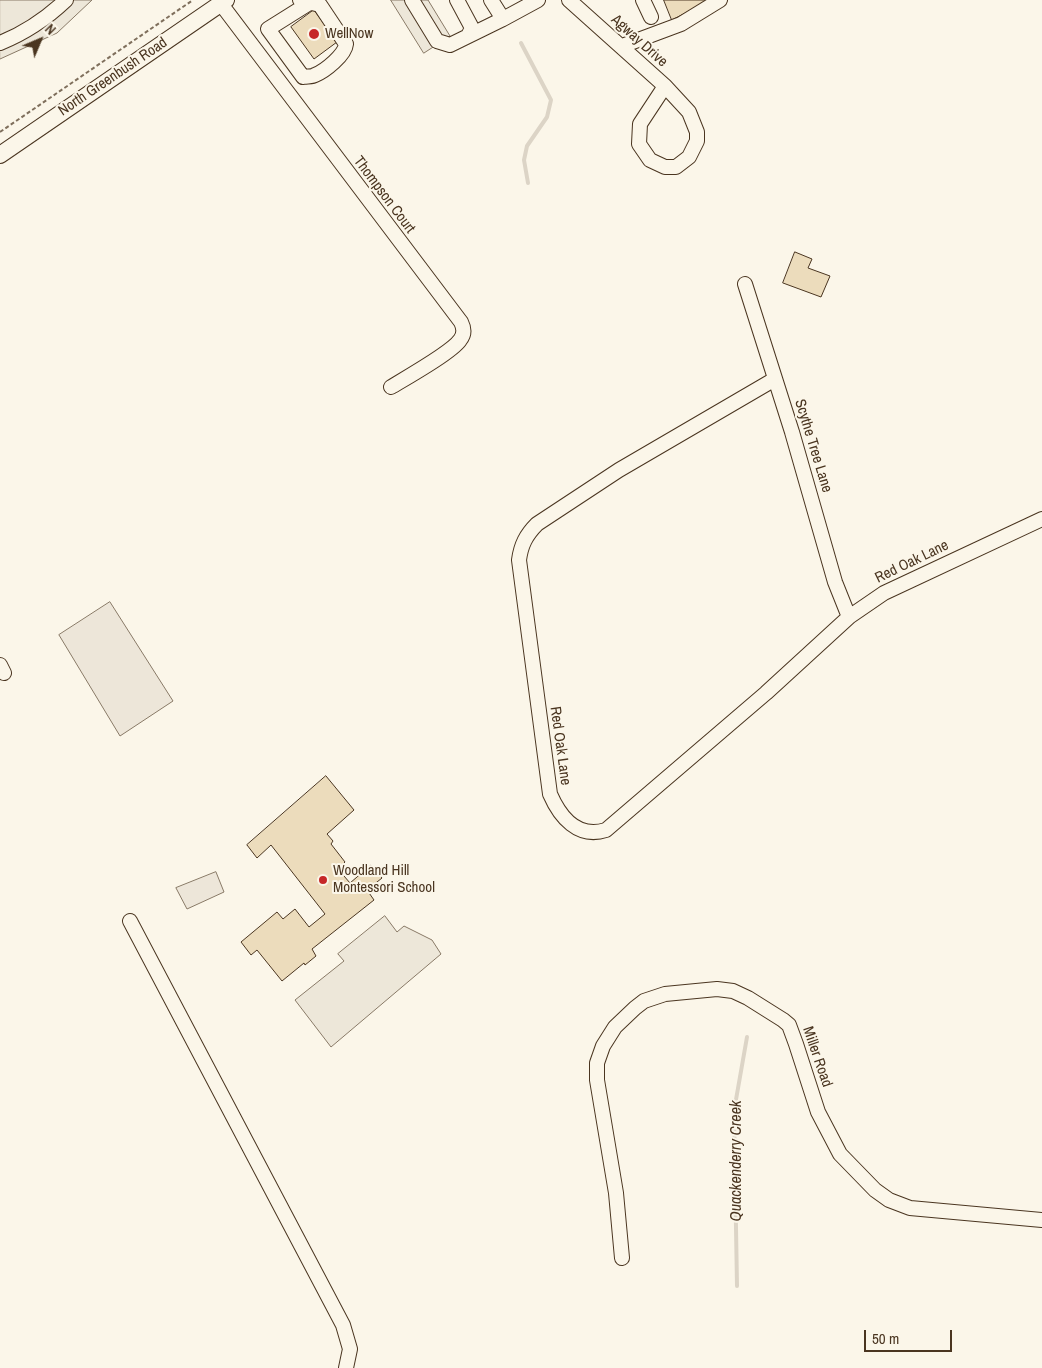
<!DOCTYPE html>
<style>
body{margin:0}
#map{position:relative;width:1042px;height:1368px;overflow:hidden;background:#fbf6e9;font-family:"Archivo Narrow",sans-serif}
canvas{display:block}
.north{position:absolute;left:15px;top:15px;width:50px;height:50px;-webkit-text-stroke:4px #fbf6e9;paint-order:stroke;rotate:45deg;font-size:14px;font-weight:700;line-height:20px;text-align:center;color:#4a3520}
.north::after{content:'';display:block;margin:auto;width:18px;height:22px;background:#4a3520;clip-path:polygon(50% 0,100% 100%,50% 72%,0 100%)}
.scale{position:absolute;left:864px;top:1330px;width:88px;height:22px;box-sizing:border-box;border:2px solid #4a3520;border-top:0;padding-left:6px;font-size:15px;line-height:18px;white-space:nowrap;color:#4a3520;-webkit-text-stroke:4px #fbf6e9;paint-order:stroke}
</style>
<div id="map">
<canvas width="1042" height="1368"></canvas>
<div class="north">N</div>
<div class="scale">50 m</div>
</div>
<script>
const g = document.querySelector('canvas').getContext('2d');
g.lineJoin = 'round';
function paint(path, color) { g.fillStyle = color; g.fill(path, 'evenodd'); }
function stroke(path, color, width, dash) { g.strokeStyle = color; g.lineWidth = width; g.lineCap = dash ? 'butt' : 'round'; g.setLineDash(dash || []); g.stroke(path); }
function drawText(font, color, halo, rows, align = 'center') {
  g.font = font + ' "Archivo Narrow",sans-serif'; g.lineWidth = 4; g.setLineDash([]); g.textBaseline = 'middle'; g.strokeStyle = halo; g.fillStyle = color; for (const [text, x, y, turn = 0] of rows) {
    g.save(); g.translate(x, y); g.rotate((+turn || 0) * Math.PI / 180); g.textAlign = isNaN(turn) ? turn : align; if (halo) g.strokeText(text, 0, 0); g.fillText(text, 0, 0); g.restore();
  }
}
const green = new Path2D(`
 M110 602 173 701 120 736 59 635Z
 M216 872 224 892 187 909 176 888Z`);
const parking = new Path2D(`
 M0 0H92L57 33 0 59Z
 M391 0H428L450 36 424 53Z
 M385 916 397 932 404 926 432 940 441 954 331 1047 295 1000 344 961 338 954Z`);
const stream = new Path2D(`
 M521 43 551 100 547 117 527 146 524 160 528 183
 M737 1286 734 1111 747 1037`);
const building = new Path2D(`
 M664 0H708V1L672 20Z
 M314 10 337 42 314 59 291 27Z
 M795 252 812 259 808 268 830 276 821 297 783 283Z
 M326 776 354 810 327 834 333 841 331 844 345 862 338 869 350 883 371 865 382 878 367 890 374 900 312 949 316 956 305 965 304 963 282 981 257 950 251 955 241 942 277 912 283 919 295 909 309 927 325 914 271 845 257 858 247 845Z`);
const path = new Path2D(`
 M0 132 193 0`);
const minor = new Path2D(`
 M300 0 320 5 346 44C345 55 325 71 315 75 312 77 307 76 303 77L268 29 311 2
 M412 0 437 41 450 45 503 19
 M457 0 472 28 468 36
 M491 0 503 19 538 0
 M569 0 665 86 689 112 697 132V141L689 157 676 167H665L650 160 639 144 640 124 665 86
 M643 0 651 17
 M221 4 461 322C464 328 465 334 460 340 452 352 406 378 391 387
 M0 43C25 33 46 19 66 0
 M622 46 681 24 720 0
 M745 284 792 432 835 582 849 617
 M775 379 619 470 537 524C526 535 521 545 519 560L550 794C560 817 578 839 606 830L766 693 849 617 884 593 1042 519
 M0 665 4 673
 M130 921 343 1325 350 1349 346 1368
 M622 1258 616 1193 597 1080V1063L603 1046 615 1027 635 1008 644 1001 665 994 717 989 733 991 748 998 783 1020 789 1025 796 1044 818 1112 840 1154 875 1190 889 1200 910 1208 1042 1220`);
const major = new Path2D(`
 M0 155 226 0`);
const markers = [
 [314,34,6,"#c62828"],
 [323,880,5,"#c62828"]
];
const poiNames = [
 ["WellNow",325,34],
 ["Woodland Hill",333,871],
 ["Montessori School",333,888]
];
const streetNames = [
 ["Agway Drive",639,41,42],
 ["North Greenbush Road",113,77,-34],
 ["Thompson Court",384,195,53],
 ["Scythe Tree Lane",813,446,73],
 ["Red Oak Lane",912,562,-26],
 ["Red Oak Lane",560,746,82],
 ["Miller Road",817,1057,71]
];
const waterNames = [
 ["Quackenderry Creek",737,1161,-90]
];
paint(green, '#ede6d9');
stroke(green, '#887966', 1);
paint(parking, '#ede7d9');
stroke(parking, '#887966', 1);
stroke(stream, '#dcd4c6', 4);
paint(building, '#ecdcbc');
stroke(building, '#4a3520', 1);
stroke(minor, '#4a3520', 16);
stroke(major, '#4a3520', 18);
stroke(path, '#7f6f5c', 2, [4, 2.5]);
stroke(minor, '#fbf6e9', 14);
stroke(major, '#fbf6e9', 16);
for (const [x, y, r, color] of markers) { const dot = new Path2D(); dot.arc(x, y, r, 0, 2 * Math.PI); g.fillStyle = color; g.fill(dot); stroke(dot, '#fbf6e9', 2); }
drawText('15px', '#4a3520', '#fbf6e9', poiNames, 'left');
drawText('15px', '#4a3520', '#fbf6e9', streetNames);
drawText('italic 16px', '#4a3520', '#fbf6e9', waterNames);
</script>
